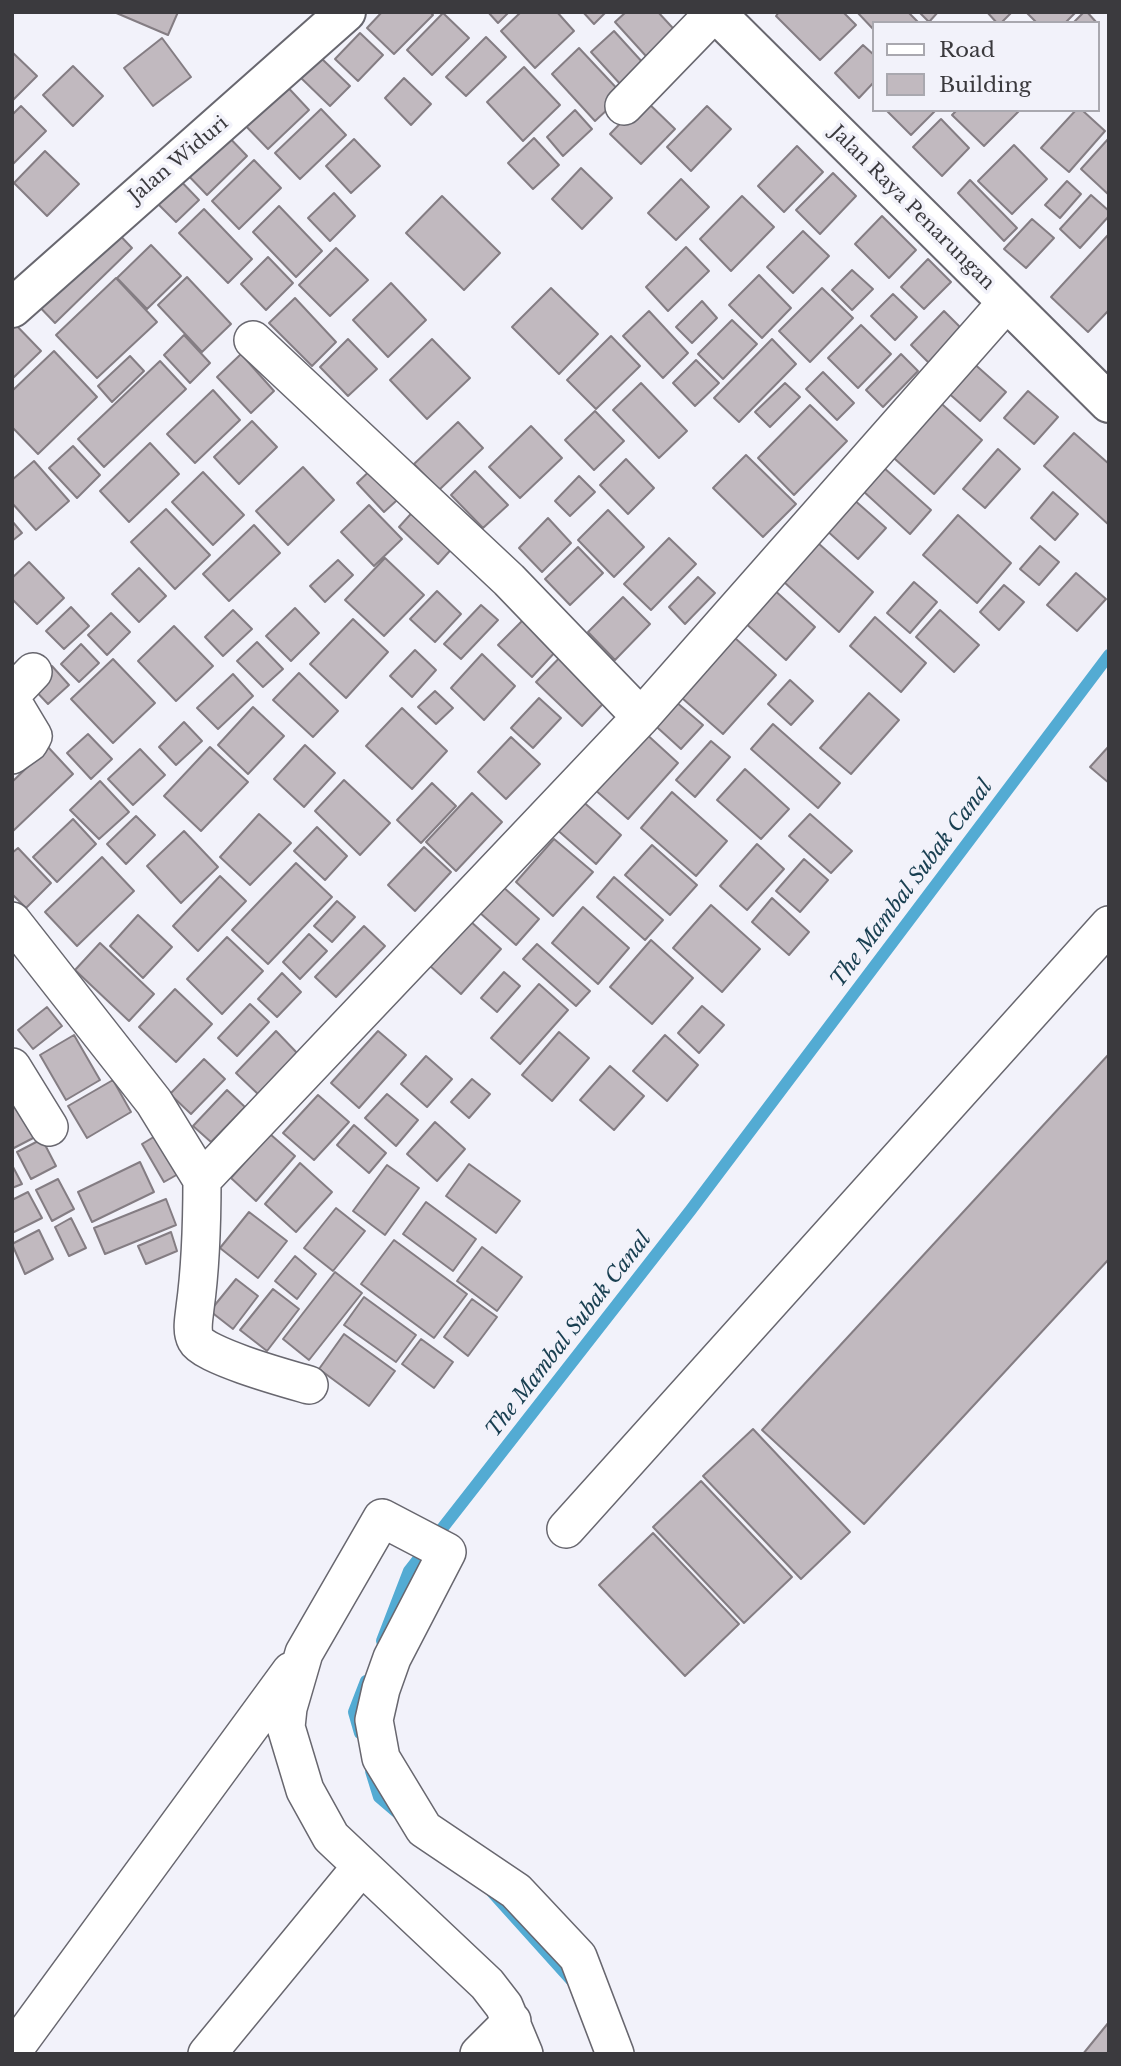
<!DOCTYPE html>
<style>
body{margin:0}
#map{position:relative;width:1121px;height:2066px;overflow:hidden;background:#f2f2fa;font-family:"Libre Baskerville",serif}
canvas{display:block}
.frame{position:absolute;inset:0;border:14px solid #3b3a3e;pointer-events:none}
.legend{position:absolute;left:872px;top:21px;width:228px;height:91px;box-sizing:border-box;background:#f2f2fa;border:2px solid #a9a8af;margin:0;padding:9px 12px;list-style:none;font-size:21px;color:#3b3a3e}
.legend li{display:flex;align-items:center;gap:14px;height:35px}
.legend b{width:35px;border:2px solid #a9a8af}
</style>
<div id="map">
<canvas width="1121" height="2066"></canvas>
<div class="frame"></div>
<ul class="legend">
<li><b style="height:9px;background:#fff"></b>Road</li>
<li><b style="height:19px;background:#c1b9bf"></b>Building</li>
</ul>
</div>
<script>
const g = document.querySelector('canvas').getContext('2d');
g.lineJoin = 'round';
function stroke(path, color, width, dash) { g.strokeStyle = color; g.lineWidth = width; g.lineCap = dash ? 'butt' : 'round'; g.setLineDash(dash || []); g.stroke(path); }
function paint(path, color) { g.fillStyle = color; g.fill(path, 'evenodd'); }
function drawText(font, color, halo, rows, align = 'center') {
  g.font = font + ' "Libre Baskerville",serif'; g.lineWidth = 7; g.setLineDash([]); g.textBaseline = 'middle'; g.strokeStyle = halo; g.fillStyle = color; for (const [text, x, y, turn = 0] of rows) {
    g.save(); g.translate(x, y); g.rotate((+turn || 0) * Math.PI / 180); g.textAlign = isNaN(turn) ? turn : align; if (halo) g.strokeText(text, 0, 0); g.fillText(text, 0, 0); g.restore();
  }
}
const stream = new Path2D(`
 M382 1641 409 1571 690 1211 1109 655
 M360 1733 354 1712 366 1681
 M371 1771 379 1797 400 1815
 M492 1892 573 1982`);
const building = new Path2D(`
 M114 12H178L168 35Z
 M382 12H430L433 15 394 54 367 28Z
 M488 12H509L498 23Z
 M521 12H557L574 31 535 68 501 31Z
 M583 12H606L594 24Z
 M626 12H658L683 39 655 66 615 22Z
 M779 12H843L856 25 820 60 776 16Z
 M857 12H908L919 23H874V30Z
 M919 12H938L929 22Z
 M987 12H1012L1001 23H997Z
 M1026 12H1076L1065 23H1037Z
 M1084 12H1087L1097 23H1073Z
 M443 13 469 38 432 75 407 50Z
 M614 31 644 64 621 85 591 52Z
 M360 33 383 55 358 81 335 59Z
 M486 37 506 57 466 96 446 77Z
 M162 38 191 77 153 106 124 68Z
 M863 45 874 55V82L859 98 835 73Z
 M579 48 623 95 595 121 552 74Z
 M12 52 37 76 12 101Z
 M320 57 350 86 330 106 300 77Z
 M73 66 103 96 73 126 43 95Z
 M524 67 560 105 523 141 487 102Z
 M404 78 431 104 411 125 385 98Z
 M282 81 309 110 268 149 241 121Z
 M644 99 675 129 641 164 610 134Z
 M21 106 46 131 12 165V115Z
 M707 106 731 129 691 171 667 147Z
 M321 109 346 135 300 179 275 153Z
 M575 110 592 129 563 156 547 137Z
 M886 110H936L911 135Z
 M957 110H1020L984 146 952 115Z
 M1076 110H1082L1105 131 1069 172 1041 148Z
 M941 119 969 148 942 176 913 147Z
 M223 131 247 156 207 195 183 170Z
 M534 138 559 165 533 189 508 163Z
 M1109 138V195L1081 169Z
 M354 139 380 166 351 193 326 166Z
 M1014 145 1047 179 1012 214 978 181Z
 M797 146 823 172 784 212 758 186Z
 M45 151 79 184 47 216 14 183Z
 M254 160 281 188 239 229 212 201Z
 M581 168 612 198 582 229 552 199Z
 M833 173 856 196 820 234 796 210Z
 M174 174 199 200 176 222 151 197Z
 M681 179 709 207 676 240 648 213Z
 M970 180 1017 228 1004 241 958 193Z
 M1067 181 1081 194 1060 218 1045 205Z
 M334 193 355 216 330 241 308 218Z
 M1091 195 1109 211V216L1080 248 1060 229Z
 M442 196 500 253 464 290 406 233Z
 M742 196 774 227 731 271 700 239Z
 M279 206 322 251 296 277 253 232Z
 M204 209 252 259 228 283 179 233Z
 M882 216 916 250 889 278 855 244Z
 M1032 219 1054 238 1026 268 1004 249Z
 M110 225 132 248 55 323 33 300Z
 M803 231 829 256 793 293 767 267Z
 M1108 235 1109 310 1088 332 1051 297Z
 M151 245 181 276 147 309 117 278Z
 M686 247 709 271 668 311 646 287Z
 M336 248 368 280 330 316 299 285Z
 M268 257 293 283 266 310 241 284Z
 M928 259 951 282 924 309 901 287Z
 M852 270 873 289 852 310 832 290Z
 M759 275 791 308 762 338 729 305Z
 M187 277 231 324 202 352 158 305Z
 M116 278 157 322 97 378 56 335Z
 M391 283 426 320 388 357 353 320Z
 M551 288 598 334 559 374 512 327Z
 M822 288 853 318 810 362 779 331Z
 M893 294 917 317 895 340 871 316Z
 M295 298 336 342 312 366 269 323Z
 M702 301 717 318 692 343 676 327Z
 M649 311 688 353 663 378 623 336Z
 M944 311 966 333 933 367 911 345Z
 M732 320 757 344 723 379 698 354Z
 M12 321 41 351 12 379Z
 M861 325 891 354 858 388 828 358Z
 M184 335 210 363 190 383 164 355Z
 M611 336 640 366 596 409 567 380Z
 M348 339 377 369 348 396 320 367Z
 M432 339 470 378 427 419 390 380Z
 M772 339 796 364 739 422 714 398Z
 M54 351 97 397 38 454 12 427V391Z
 M241 354 274 391 251 413 217 377Z
 M901 354 918 371 883 407 866 390Z
 M130 356 144 371 112 402 98 386Z
 M696 360 719 383 695 406 673 383Z
 M160 361 186 389 104 467 78 439Z
 M971 361 1006 392 980 421 945 390Z
 M823 372 854 403 837 420 806 389Z
 M641 383 687 431 659 458 613 410Z
 M785 383 800 397 770 427 755 412Z
 M213 390 240 420 195 463 167 434Z
 M1028 391 1058 417 1034 444 1004 418Z
 M934 397 982 440 934 494 886 451Z
 M810 405 847 441 794 495 758 458Z
 M595 411 624 441 594 470 565 440Z
 M252 421 277 447 239 484 214 457Z
 M458 422 483 448 439 490 414 464Z
 M531 426 562 458 520 498 489 467Z
 M1074 433 1109 464V525L1044 466Z
 M150 443 179 474 129 522 100 491Z
 M73 446 100 475 77 498 49 468Z
 M998 449 1020 469 985 508 963 489Z
 M746 455 796 504 763 537 713 488Z
 M626 459 654 488 628 514 600 485Z
 M34 461 69 501 36 530 12 503V480Z
 M378 463 406 492 384 512 357 483Z
 M303 467 334 500 288 545 256 511Z
 M883 467 931 510 910 534 862 490Z
 M475 471 508 505 483 528 451 495Z
 M203 472 244 515 213 545 172 502Z
 M579 476 595 492 570 516 555 501Z
 M1053 492 1078 514 1055 540 1031 518Z
 M852 498 886 528 858 559 824 528Z
 M369 505 402 539 374 566 341 532Z
 M418 506 457 543 438 564 399 527Z
 M166 509 210 555 175 589 131 542Z
 M608 510 644 547 614 577 578 540Z
 M958 515 1011 563 977 603 923 555Z
 M548 518 571 543 542 572 519 548Z
 M12 521 22 533 12 541Z
 M254 525 280 553 229 601 203 574Z
 M669 538 696 564 651 610 624 584Z
 M818 543 873 592 839 632 784 582Z
 M1040 546 1059 562 1039 585 1020 569Z
 M578 547 603 573 570 605 545 579Z
 M385 558 424 595 384 636 345 600Z
 M338 560 353 575 325 602 310 586Z
 M29 562 64 598 37 624 12 599V578Z
 M139 568 166 596 139 622 112 594Z
 M1076 573 1106 599 1077 631 1047 605Z
 M698 577 715 593 685 624 669 607Z
 M914 582 937 602 910 633 887 613Z
 M1004 585 1024 602 999 630 980 612Z
 M771 587 815 627 786 660 742 620Z
 M437 591 461 614 435 642 410 619Z
 M623 597 650 624 615 660 588 632Z
 M481 605 498 620 461 659 444 644Z
 M71 607 89 626 64 649 46 631Z
 M295 608 319 633 291 661 266 636Z
 M233 610 252 629 223 656 205 637Z
 M940 610 979 645 954 672 916 637Z
 M111 613 130 632 107 655 88 635Z
 M875 617 926 663 901 692 850 646Z
 M353 619 388 652 346 698 310 664Z
 M524 619 557 650 532 677 498 645Z
 M174 626 213 666 176 701 138 661Z
 M735 638 776 675 723 734 682 698Z
 M257 642 283 669 263 687 237 661Z
 M81 644 99 663 79 682 61 664Z
 M568 649 614 692 582 726 536 682Z
 M415 650 436 670 412 697 390 676Z
 M482 654 515 686 484 720 451 688Z
 M113 659 155 703 113 743 71 699Z
 M52 666 69 685 48 704 31 686Z
 M299 673 338 711 313 737 273 700Z
 M233 674 253 696 218 729 197 708Z
 M790 680 813 701 791 725 768 704Z
 M435 691 453 708 436 724 418 707Z
 M869 693 899 720 851 774 820 748Z
 M668 695 703 725 681 749 648 719Z
 M539 698 561 718 533 748 511 728Z
 M253 707 284 736 248 774 218 745Z
 M402 708 447 751 412 789 366 746Z
 M184 722 202 741 176 765 159 747Z
 M773 724 840 783 818 808 751 749Z
 M643 731 678 763 628 819 593 788Z
 M88 734 112 759 91 779 67 753Z
 M511 737 540 764 506 799 478 772Z
 M711 741 730 757 695 797 676 780Z
 M305 745 335 773 304 807 274 779Z
 M1109 746V783L1090 767Z
 M48 747 73 774 13 831 12 782Z
 M210 747 248 782 201 831 164 796Z
 M140 749 165 775 133 805 108 779Z
 M745 769 789 809 761 839 717 800Z
 M344 780 390 823 360 855 315 811Z
 M100 781 129 812 99 839 70 810Z
 M432 783 456 806 421 843 397 820Z
 M672 792 727 841 696 876 641 828Z
 M472 793 502 822 456 871 426 842Z
 M580 799 621 835 596 864 554 827Z
 M259 814 291 843 250 885 220 857Z
 M810 814 852 851 831 873 789 836Z
 M136 816 155 835 126 864 107 844Z
 M73 819 96 844 57 882 33 857Z
 M317 827 347 856 325 880 294 851Z
 M184 831 218 867 181 903 147 866Z
 M554 839 593 872 553 916 516 882Z
 M757 844 784 869 747 910 720 886Z
 M652 845 697 885 670 915 625 875Z
 M424 847 451 872 415 911 388 885Z
 M18 848 51 883 26 908 12 894V853Z
 M102 857 134 891 77 946 45 912Z
 M804 859 828 880 800 912 776 891Z
 M296 863 332 897 268 964 232 930Z
 M220 876 246 901 198 951 173 926Z
 M614 877 663 920 645 940 597 897Z
 M502 886 539 919 516 945 479 912Z
 M772 898 809 932 789 955 752 922Z
 M337 901 355 917 332 942 314 926Z
 M711 905 760 949 722 992 673 948Z
 M583 907 629 948 598 984 552 943Z
 M138 915 172 947 143 978 110 946Z
 M469 920 501 949 461 994 429 965Z
 M364 926 385 946 336 997 315 977Z
 M309 934 327 951 300 979 283 962Z
 M227 937 263 971 222 1014 187 979Z
 M651 940 693 978 652 1024 610 987Z
 M100 943 154 994 129 1021 75 970Z
 M537 944 590 991 576 1006 523 959Z
 M504 972 520 986 497 1012 481 998Z
 M282 973 301 992 277 1017 258 999Z
 M539 984 568 1010 520 1064 491 1038Z
 M175 989 212 1024 176 1062 139 1027Z
 M250 1004 269 1022 237 1056 218 1038Z
 M702 1006 724 1025 699 1053 678 1033Z
 M47 1007 62 1026 33 1049 18 1030Z
 M276 1031 299 1055 260 1096 236 1073Z
 M378 1031 406 1055 359 1108 331 1083Z
 M559 1032 589 1058 552 1101 522 1075Z
 M74 1035 100 1080 66 1100 40 1055Z
 M665 1035 698 1065 667 1101 633 1071Z
 M1109 1054V1259L864 1524 762 1430Z
 M426 1056 452 1079 427 1107 401 1084Z
 M204 1059 225 1079 191 1114 170 1094Z
 M610 1066 644 1096 614 1130 580 1100Z
 M472 1079 490 1094 469 1118 451 1102Z
 M113 1080 131 1112 87 1138 68 1106Z
 M227 1090 245 1107 211 1142 193 1126Z
 M387 1094 418 1120 396 1146 365 1118Z
 M318 1095 349 1122 314 1160 283 1133Z
 M21 1099 39 1135 12 1149V1103Z
 M435 1122 465 1149 437 1181 407 1154Z
 M354 1125 386 1153 369 1173 337 1145Z
 M167 1129 189 1168 164 1182 142 1144Z
 M270 1134 295 1156 256 1201 231 1178Z
 M42 1139 56 1166 31 1179 17 1152Z
 M140 1162 154 1192 92 1222 78 1192Z
 M300 1163 332 1192 296 1232 265 1204Z
 M469 1164 520 1201 496 1233 446 1196Z
 M12 1165 22 1184 12 1188Z
 M387 1165 419 1188 385 1235 353 1211Z
 M58 1179 74 1209 52 1221 36 1190Z
 M28 1192 42 1218 12 1233V1200Z
 M166 1199 176 1225 105 1254 94 1228Z
 M426 1202 476 1239 453 1271 403 1234Z
 M336 1208 365 1231 333 1271 304 1248Z
 M249 1212 287 1241 258 1278 220 1248Z
 M71 1218 86 1248 69 1256 55 1227Z
 M39 1230 53 1259 25 1274 12 1244Z
 M171 1232 177 1251 146 1264 138 1246Z
 M394 1240 467 1294 434 1338 361 1284Z
 M482 1247 522 1277 497 1311 457 1281Z
 M295 1256 316 1274 297 1299 275 1281Z
 M335 1272 362 1293 309 1360 283 1339Z
 M236 1279 258 1296 233 1329 210 1311Z
 M273 1289 299 1309 267 1351 240 1330Z
 M364 1297 416 1335 396 1362 344 1325Z
 M472 1299 497 1317 468 1356 444 1337Z
 M344 1334 395 1371 369 1406 319 1369Z
 M421 1339 453 1362 434 1388 402 1364Z
 M753 1429 850 1532 801 1579 703 1476Z
 M701 1481 792 1577 744 1623 653 1527Z
 M653 1533 739 1624 685 1676 599 1585Z
 M1109 2022V2054H1083Z`);
const street = new Path2D(`
 M624 106 715 12
 M253 340 509 580 641 717
 M12 694 33 672
 M12 701 33 736 29 743 12 755
 M12 921 154 1102 202 1180 641 717 1007 302
 M12 1067 49 1127
 M202 1180C202 1223 201 1265 195 1308 194 1318 191 1331 196 1340 204 1356 288 1379 309 1385
 M566 1529 1109 925
 M12 2052 291 1671
 M207 2054 360 1868
 M479 2054 512 2021
 M524 2054 504 2006 487 1984 331 1837 305 1790 286 1727 288 1708 304 1653 382 1518 447 1552 392 1658 381 1689 374 1720 381 1758 424 1829 516 1891 578 1957 615 2054`);
const secondary = new Path2D(`
 M715 12 1109 403
 M12 308 346 12`);
const streetNames = [
 ["Jalan Widuri",179,160,-40],
 ["Jalan Raya Penarungan",912,208,45]
];
const waterNames = [
 ["The Mambal Subak Canal",912,884,-53],
 ["The Mambal Subak Canal",569,1335,-52]
];
stroke(stream, '#53abd3', 12);
paint(building, '#c1b9bf');
stroke(building, '#847d83', 2);
stroke(street, '#68676f', 40);
stroke(secondary, '#68676f', 42);
stroke(street, '#fff', 37);
stroke(secondary, '#fff', 38);
drawText('19px', '#3b3a3e', '#f2f2fa', streetNames);
drawText('italic 21px', '#193f51', '#f2f2fa', waterNames);
</script>
